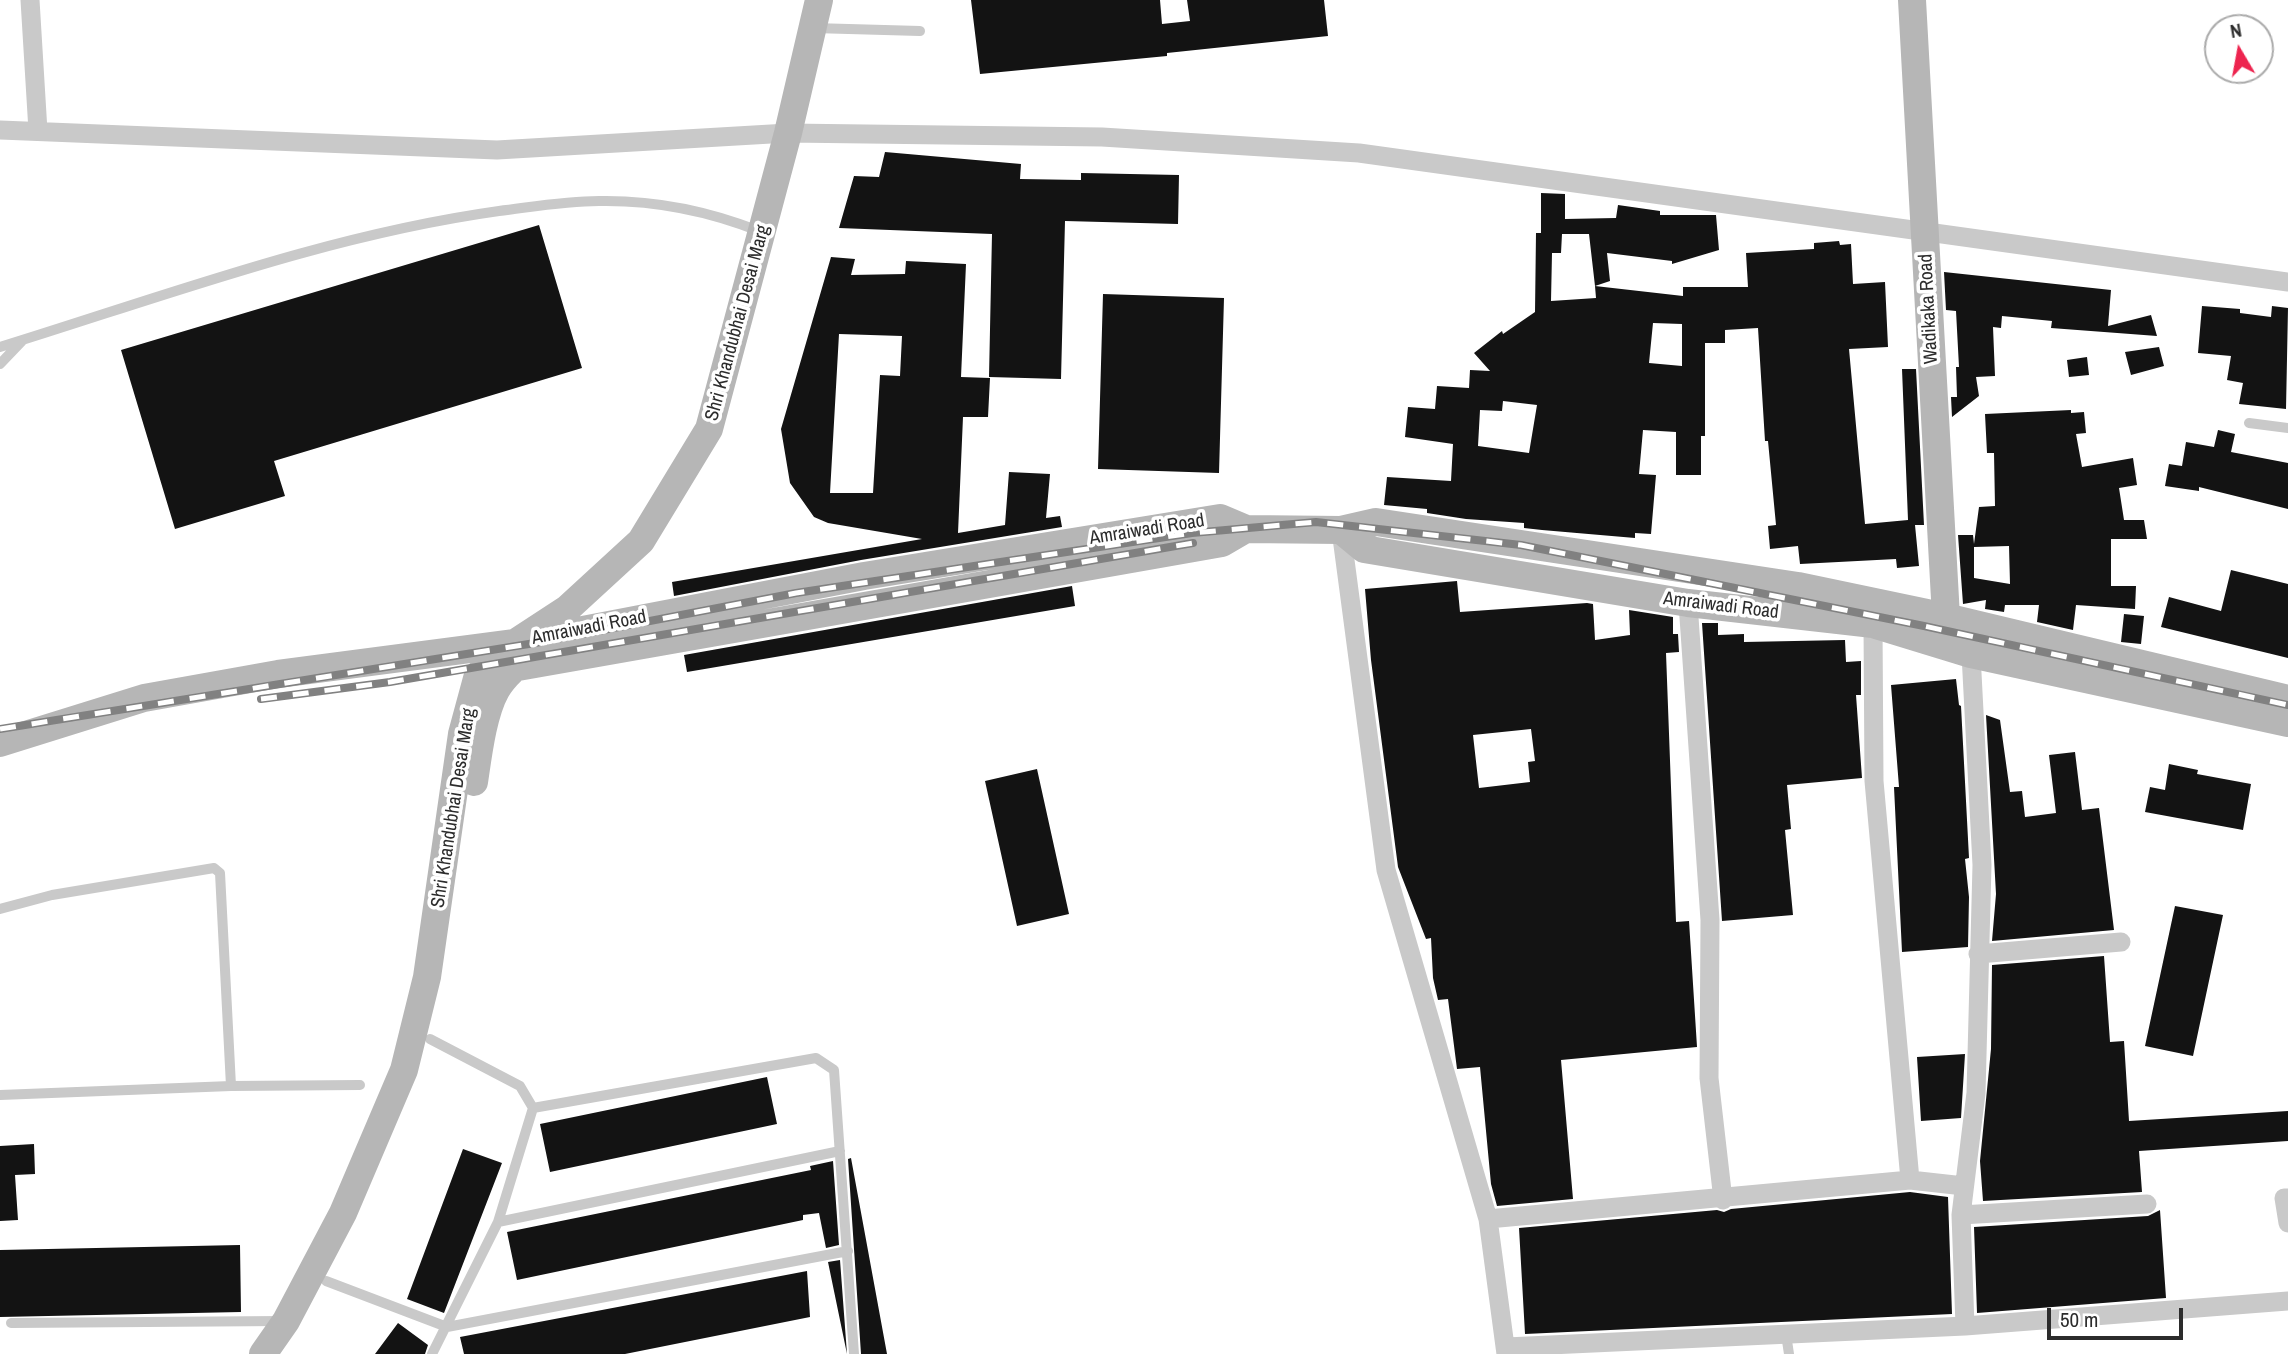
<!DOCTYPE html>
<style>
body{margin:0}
#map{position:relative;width:2288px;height:1354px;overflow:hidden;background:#fff;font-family:"Archivo Narrow",sans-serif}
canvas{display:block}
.north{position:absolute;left:2204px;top:14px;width:70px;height:70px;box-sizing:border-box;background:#fff;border:2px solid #ababab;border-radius:50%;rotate:350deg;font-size:19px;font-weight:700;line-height:28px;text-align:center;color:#2c2c2c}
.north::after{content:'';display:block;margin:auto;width:24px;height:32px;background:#ed244f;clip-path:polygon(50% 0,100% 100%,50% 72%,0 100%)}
.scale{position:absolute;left:2047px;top:1308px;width:136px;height:32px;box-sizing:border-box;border:4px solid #2c2c2c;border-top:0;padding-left:9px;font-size:21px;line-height:24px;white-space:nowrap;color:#2c2c2c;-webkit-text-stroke:5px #fff;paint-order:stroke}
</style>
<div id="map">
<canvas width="2288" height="1354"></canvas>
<div class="north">N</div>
<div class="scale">50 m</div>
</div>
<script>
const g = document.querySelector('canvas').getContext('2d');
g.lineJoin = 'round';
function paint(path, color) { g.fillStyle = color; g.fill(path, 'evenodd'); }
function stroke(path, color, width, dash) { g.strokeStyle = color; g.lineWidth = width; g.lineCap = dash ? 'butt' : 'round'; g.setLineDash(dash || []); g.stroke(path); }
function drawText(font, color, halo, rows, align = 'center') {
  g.font = font + ' "Archivo Narrow",sans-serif'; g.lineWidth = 7; g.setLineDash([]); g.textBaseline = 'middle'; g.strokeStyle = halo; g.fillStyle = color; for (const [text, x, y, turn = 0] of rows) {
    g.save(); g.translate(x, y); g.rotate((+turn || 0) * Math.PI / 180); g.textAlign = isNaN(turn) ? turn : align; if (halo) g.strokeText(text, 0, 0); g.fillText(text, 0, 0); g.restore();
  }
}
const building = new Path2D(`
 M971 0H1160L1162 24 1190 21 1187 0H1324L1328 36 1167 53V56L980 74Z
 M885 152 1021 164 1020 179 1081 180V173L1179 175 1178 224 1065 221 1061 379 989 377 992 234 839 228 854 176 879 177Z
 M1541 193 1565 194V219L1616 218 1618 205 1660 211V215H1716L1719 250 1672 264V261L1607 253 1610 281 1595 286 1589 234H1562L1561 253H1552L1551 301 1596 298 1595 286 1683 296V287H1748L1746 253 1814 249V243L1839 241 1840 245 1851 244 1853 284 1885 282 1888 347 1849 349 1865 524 1908 520 1902 369H1916L1924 525H1915L1919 566 1897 568 1896 559 1800 564 1798 546 1770 549 1768 526 1776 525 1768 441H1765L1758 328 1725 330V343H1705V436H1701V475H1676V432L1643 430 1639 474 1656 475 1651 534 1635 533V538L1542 530 1524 528V523L1466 519 1427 513V509L1384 505 1387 477 1451 481 1453 444 1405 437 1408 407 1435 409 1437 386 1469 388 1470 370 1490 371 1474 353 1502 331 1503 334 1535 312 1536 233H1541ZM1653 323 1682 324V366L1649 363ZM1503 401 1537 405 1529 453 1478 446 1480 410 1502 411Z
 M539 225 582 368 274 461 285 496 175 529 121 350Z
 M831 257 855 259 851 275 905 274 906 261 966 264 961 377 990 378 988 417H963L958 533 1005 525 1009 472 1050 474 1046 518 1060 516 1062 527 861 560 674 596 672 582 922 539 828 523 814 517 790 483 781 429ZM839 334 902 336 900 376 880 375 873 493H830Z
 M1944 272 2111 290 2108 326 2151 315 2157 336 2051 328 2052 321 2002 316 2001 328 1993 327 1995 376 1976 377 1979 396 1952 417 1951 397H1957L1956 367H1959L1956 311 1946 310Z
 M1103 294 1224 298 1219 473 1098 469Z
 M2202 306 2240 309V313L2271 317 2272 306 2288 308 2286 409 2239 404 2243 383 2227 380 2231 356 2198 353Z
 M2159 347 2164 366 2131 375 2125 352Z
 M2087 357 2089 375 2069 377 2067 360Z
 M2071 410V413L2084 412 2086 433 2076 434 2082 467 2133 458 2137 485 2119 488 2124 520H2144L2147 539H2111V586H2136L2135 609 2076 605 2073 630 2037 622 2039 605H2005L2004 612 1985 609 1986 600 1963 604 1958 535H1973L1974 544 1979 507 1995 506 1994 453H1987L1985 414ZM2009 546 2010 584 1974 578V547Z
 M2218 430 2235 434 2231 452 2288 463V509L2199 487V491L2165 486 2169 464 2182 466 2186 442 2214 447Z
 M2231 570 2288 584V658L2161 627 2169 597 2221 611Z
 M1457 581 1460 612 1587 603 1593 604 1595 640 1630 635 1629 610 1673 617V634H1678L1679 652 1666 653 1676 922 1689 921 1697 1047 1561 1060 1573 1199 1497 1206 1491 1184 1480 1067 1457 1069 1448 999 1438 1000 1433 978 1431 938 1426 939 1398 867 1371 660 1365 589ZM1531 729 1535 761 1528 762 1530 782 1479 788 1473 735Z
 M1072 586 1075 606 687 672 684 655Z
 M2124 614 2144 616 2141 644 2121 642Z
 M1702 623H1718V635L1744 634V642L1845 640 1846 662 1861 661V695H1856L1862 778 1787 785 1791 829 1785 830 1793 915 1722 921Z
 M1956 679 1959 705 1961 706 1969 858 1965 859 1969 897 1968 947 1902 952 1894 787H1899L1891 685Z
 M1986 715 2000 720 2010 792 2022 791 2025 817 2056 813 2049 755 2075 752 2082 810 2099 808 2114 930 1992 941 1996 894Z
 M2169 764 2198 770 2197 774 2251 784 2243 830 2145 812 2150 787 2165 790Z
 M1037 769 1069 914 1017 926 985 781Z
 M2175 906 2223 915 2193 1056 2145 1046Z
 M2104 956 2110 1042 2124 1041 2129 1121 2288 1111V1141L2139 1151 2142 1192 1983 1201 1980 1161 1991 1049 1992 965Z
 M1965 1054 1961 1118 1921 1121 1917 1057Z
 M767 1077 777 1124 550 1172 540 1124Z
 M34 1144 35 1174 15 1175 18 1220 0 1221V1146Z
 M463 1149 502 1163 444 1313 407 1299Z
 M851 1158 887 1354H861L848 1159Z
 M833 1161 839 1245 826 1248 819 1213 803 1215V1220L517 1280 507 1232 811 1170 810 1166Z
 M1910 1192 1948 1197 1952 1314 1525 1334 1519 1228 1717 1210 1724 1212 1731 1209Z
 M2160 1210 2166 1298 1977 1313 1974 1227 2148 1216Z
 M240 1245 241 1312 0 1317V1250Z
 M840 1260 847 1354 828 1262Z
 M807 1271 810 1317 625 1354H464L460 1337Z
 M398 1323 428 1345 425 1354H375Z`);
const lane = new Path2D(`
 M813 28 920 31
 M0 347C165 296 327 235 499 211 532 207 565 201 599 201 653 200 708 211 759 231
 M0 364 22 341
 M2249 423 2288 428
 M0 909 52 895 214 868 220 873 231 1086 360 1085
 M430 1039 520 1086 533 1108 498 1222 432 1354
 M0 1095 231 1086
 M533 1108 816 1058 834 1070 854 1354
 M498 1222 840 1151
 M326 1281 447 1327 848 1251
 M11 1323 282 1321
 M1786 1334 1789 1354`);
const street = new Path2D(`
 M30 0 38 131
 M0 130 497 150 788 133 1102 137 1359 153 2288 282
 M1341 530 1386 870 1488 1219 1506 1354
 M1688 603 1710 920 1709 1078 1723 1200
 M1971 654 1982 865 1976 1093 1961 1215 1965 1326 2288 1301
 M1978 954 2121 942
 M1910 1180 1964 1186
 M2288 1198H2284L2288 1223
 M1961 1215 2147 1204
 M1488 1219 1910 1180 1874 781 1873 624
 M1506 1347 1965 1326`);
const secondary = new Path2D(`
 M1912 0 1946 617
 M1341 530 1364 549 1688 603 1873 624 1971 654 2288 723
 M518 667 1222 543 1246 529
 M0 743 144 698 278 674 515 643 864 576 1220 518 1246 529 1341 530 1376 522 1798 586 1946 617 2288 699
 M474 782C478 755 483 713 496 690 507 671 528 657 544 643
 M263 1354 286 1321 343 1213 404 1070 427 977 462 734 478 675 515 643 567 609 641 541 709 429 788 133 819 0`);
const rail = new Path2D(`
 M261 699 390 682 1193 543
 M0 729 535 643 796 593 1192 533 1316 522 1521 545 1924 626 2288 705`);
const streetNames = [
 ["Wadikaka Road",1929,309,-93],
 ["Shri Khandubhai Desai Marg",738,323,-75],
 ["Amraiwadi Road",1147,530,-9],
 ["Amraiwadi Road",1721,606,7],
 ["Amraiwadi Road",589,628,-11],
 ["Shri Khandubhai Desai Marg",454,808,-81]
];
paint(building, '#131313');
stroke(lane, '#c9c9c9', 10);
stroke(street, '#c9c9c9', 19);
stroke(secondary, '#b6b6b6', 28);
stroke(rail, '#818181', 8);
stroke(rail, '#fff', 5, [16]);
drawText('19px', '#2c2c2c', '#fff', streetNames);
</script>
